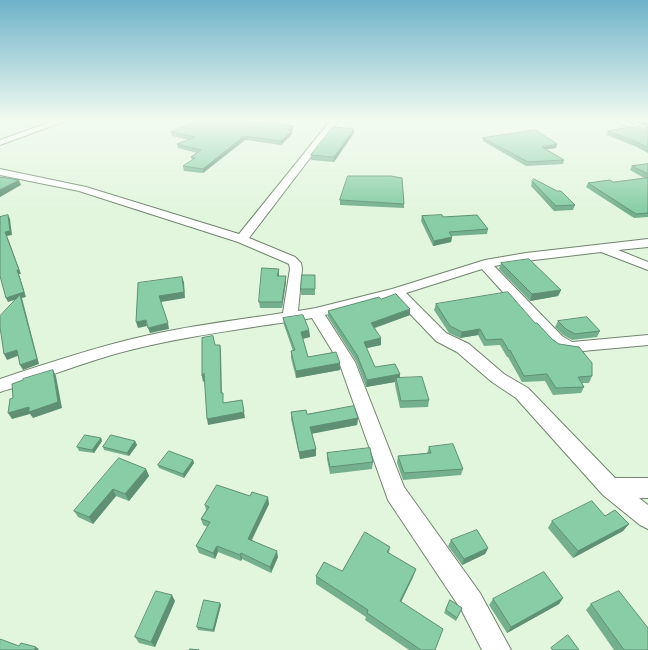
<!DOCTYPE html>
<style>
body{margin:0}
canvas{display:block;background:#e2f6de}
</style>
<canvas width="648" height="650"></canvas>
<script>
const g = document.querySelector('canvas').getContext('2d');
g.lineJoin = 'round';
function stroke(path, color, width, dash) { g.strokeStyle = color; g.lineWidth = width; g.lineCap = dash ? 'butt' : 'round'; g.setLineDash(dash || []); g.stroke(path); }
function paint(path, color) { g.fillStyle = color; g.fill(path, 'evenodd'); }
const minor = new Path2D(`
 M56 120H68L0 145V140Z
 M331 120H339L249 238 295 257 301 263 302 269 298 311 316 308 392 289 485 260 526 253 648 239V247L618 250 648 262V270L601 252 526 261 494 266 562 336 572 342 648 335V345L572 352 557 349 550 344 482 269 406 293 446 333 469 344 504 374 528 388 615 478H648V498H639L648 505V529L640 525 603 495 516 398 492 382 457 352 436 341 394 297 325 315 355 362 404 487 480 593 511 650H482L462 611 388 500 339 362 312 318C251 328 190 335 130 350 85 361 44 379 0 392V379C42 365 84 351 128 340 179 327 231 321 283 313L290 269 289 264 287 263 238 242 79 191 0 175V169L86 187 239 234Z
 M614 120H624L648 132V137Z`);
const wall = new Path2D(`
 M628 120H648V131L644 128 645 126Z
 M354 129V133L334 162 311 160V155Z
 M293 130 292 131V134L281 145 245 140 203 173 184 171 183 166 192 160 191 157 197 153 178 148 177 144 189 140 172 136 171 132Z
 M608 131 648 133V153L637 147 607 135Z
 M483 138 557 144 556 148 546 149 564 160 563 164 526 166 483 141Z
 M648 164V217L634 218 586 187 588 183 613 182 646 179 630 170 632 166Z
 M532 181 575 205 573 210 554 211 531 186Z
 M340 200 404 204V208L340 205Z
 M422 216 443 217 488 229 487 234 452 236 451 242 433 246 421 221Z
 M501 263 561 290 558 296 530 301 499 269Z
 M279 275V276L286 282 282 308H260L259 302Z
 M315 275V295H301V289Z
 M381 299 410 315 375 328 381 345 366 348 375 367 400 374V378L429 400 428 407 400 408 395 385V382L366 387 356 361 328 317V311Z
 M436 304 535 323 592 376 589 383H582L584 387 581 393 553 395 545 381 522 382 508 357H507L500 345 484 346 478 335 460 338 449 333 434 310Z
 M283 318 309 330 310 337 303 339 308 357 340 363V370L296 378 291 358V351H293L284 325Z
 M558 321 600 331 597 337 572 340 563 335 555 327Z
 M291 412 307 414 358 418 357 425 312 433 316 449V456L300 459 291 419Z
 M101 438 102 441 94 453 79 451 77 447Z
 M135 441 137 445 129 456 104 450 103 447Z
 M429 447 463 469 461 475 403 480 397 463 398 456 427 453Z
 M327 453 373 462 372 469 330 474 327 459Z
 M193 460 194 463 184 478 159 468 158 465Z
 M146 469 149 476 129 501 116 496 93 524 78 517 74 511Z
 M269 504 252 540 278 557 271 573 242 559 241 561 218 552 215 559 199 553 196 546 208 527 203 525 201 519 206 510 205 505Z
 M605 516 629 524 623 531 573 558 548 528 552 521Z
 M451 540 488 548 485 554 462 565 448 546Z
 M390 547 389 553 416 569 413 577 401 602 435 650H409L365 620 366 617 316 584V576L342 571Z
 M563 598 559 604 507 633 489 605 493 599Z
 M450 600 462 608 456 621 444 613Z
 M175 601 155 647 139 643 135 637Z
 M591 604 648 650H614L586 610Z
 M221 605 214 632 198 630 197 627Z`);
const shadedWall = new Path2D(`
 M293 126V130L292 131V134L281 145V141L288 130Z
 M354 129V133L334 162V157Z
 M244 136 245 140 203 173V169Z
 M557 144 556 148 541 150 542 147Z
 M19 180 21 185 0 197V190Z
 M8 215 10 219 12 235 7 236 21 274H19L26 297 22 298 39 364 23 370 20 365 21 298 8 302 6 298 5 232Z
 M452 237 451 242 433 246 434 241Z
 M279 269V275L278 282 277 276Z
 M286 276V282L282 308V302Z
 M182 277 184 282 185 298 161 302 159 296Z
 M561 290 558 296 530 301 532 294Z
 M410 309V315L371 329V323Z
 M146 320 147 326 138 328 136 322Z
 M168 323 169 329 150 333 148 328Z
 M480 329 478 335 460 338 462 332Z
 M309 330 310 337 301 339V332Z
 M381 338V345L363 349 364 342Z
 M220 345 221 351 222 399 221 393Z
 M17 350 20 355 7 360 4 354Z
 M340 363V370L296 378V371Z
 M53 370 56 376 62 408 33 418 30 414 12 419 8 413Z
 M204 373 206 379 203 382 202 376Z
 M400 374 399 381 396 378 395 382 366 387 367 380Z
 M242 400 245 418 208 425 207 419Z
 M358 418 357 425 311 434 310 427Z
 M101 438 102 441 94 453 92 450Z
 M135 441 137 445 129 456 127 453Z
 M316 449V456L300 459 299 452Z
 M193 460 194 463 184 478 183 474Z
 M146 469 149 476 129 501 125 494Z
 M113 489 116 496 93 524 89 517Z
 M268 497 269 504 249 545 248 539Z
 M629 524 623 531 573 558 578 551Z
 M217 546 218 552 215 559 213 553Z
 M488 548 485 554 462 565 464 559Z
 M277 551 278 557 271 573 270 567Z
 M241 553 242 559 241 561 240 555Z
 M416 569 413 577 398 608 400 601Z
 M172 595 175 601 155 647 151 642Z
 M563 598 559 604 507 633 511 627Z
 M220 603 221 605 214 632 213 630Z
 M36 647 39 649 38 650H34Z`);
const building = new Path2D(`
 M199 120H234L293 126 288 130 292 131 281 141 244 136 203 169 183 166 195 158 191 157 201 150 177 144 195 137 171 132Z
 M640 120H648V123Z
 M333 127 354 129 334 157 311 155Z
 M633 127 648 133V148L639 143 608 131Z
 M536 130 557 144 542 147 564 160 528 162 483 138Z
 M648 164V174L632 166Z
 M348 176H391L402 178 404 204 340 200Z
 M0 177 19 180 0 190Z
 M648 178V213L636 214 588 183 610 180 613 182Z
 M534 179 557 191H561L575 205 556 206 532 181Z
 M8 215 10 231 5 232 19 270H17L24 292 6 298 0 276V217Z
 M442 215 443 217 477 215 488 229 449 232 452 237 434 241 422 216Z
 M529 259 561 290 532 294 501 263Z
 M262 268 279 269 277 276H286L282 302H259Z
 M302 275H315V289H301Z
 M182 277 184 292 159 296 168 323 148 328 146 320 136 322 138 283Z
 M508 292 535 323H537L552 339 559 344 579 347 592 363V376L578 377 584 387 556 388 547 374 524 376 510 350 509 351 502 339 486 340 480 329 462 332 450 326 436 304Z
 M396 294 410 309 371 323 381 338 364 342 375 367 395 364 400 374 367 380 357 355 328 311 379 297 381 299Z
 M20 295 37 359 20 365 17 350 4 354 0 327V316Z
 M303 315 309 330 301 332 308 357 336 352 340 363 296 371 291 351 295 350 283 318Z
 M587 317 600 331 575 334 566 329 558 321Z
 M213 336 215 345H220L221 393H223V403L242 400 244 412 207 419 204 373 202 376V338Z
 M53 370 58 402 29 412V407L8 413 10 399 13 398 12 384 23 380V379Z
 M422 377 429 400 401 401 396 378Z
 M354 406 358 418 310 427 316 449 299 452 291 412 306 410 307 414Z
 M85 435 101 438 92 450 77 447Z
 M111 435 135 441 127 453 103 447Z
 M453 444 463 469 404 473 398 456 431 453 429 447Z
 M370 448 373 462 330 467 327 453Z
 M169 451 193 460 183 474 158 465Z
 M119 458 146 469 125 494 113 489 89 517 74 511Z
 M217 485 250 496 252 492 268 497 248 539 277 551 270 567 241 553 240 555 217 546 213 553 196 546 210 522 201 519 209 507 205 505Z
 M592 501 605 516 615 510 629 524 578 551 552 521Z
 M477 530 488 548 464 559 451 540Z
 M365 532 390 547 387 552 416 569 400 601 443 629 435 650H421L367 613 368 610 316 576 324 562 342 571Z
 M544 572 563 598 511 627 493 599Z
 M156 591 172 595 151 642 135 637Z
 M619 591 648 628V650H624L591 604Z
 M204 600 220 603 213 630 197 627Z
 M450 600 462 608 457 618 446 610Z
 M568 635 579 650H553L551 648Z
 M0 639 19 646 21 643 36 647 34 650H0Z
 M190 649 199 650H190Z`);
stroke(minor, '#72846f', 2);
paint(minor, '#fff');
paint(wall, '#75b08e');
paint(shadedWall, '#5f9074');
paint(building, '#88cda5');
stroke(building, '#5f9074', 1);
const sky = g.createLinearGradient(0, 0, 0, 211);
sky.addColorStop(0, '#6eb2c9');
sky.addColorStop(0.57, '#f2fbf0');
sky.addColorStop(1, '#f2fbf000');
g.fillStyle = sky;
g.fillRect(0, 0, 648, 211);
</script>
